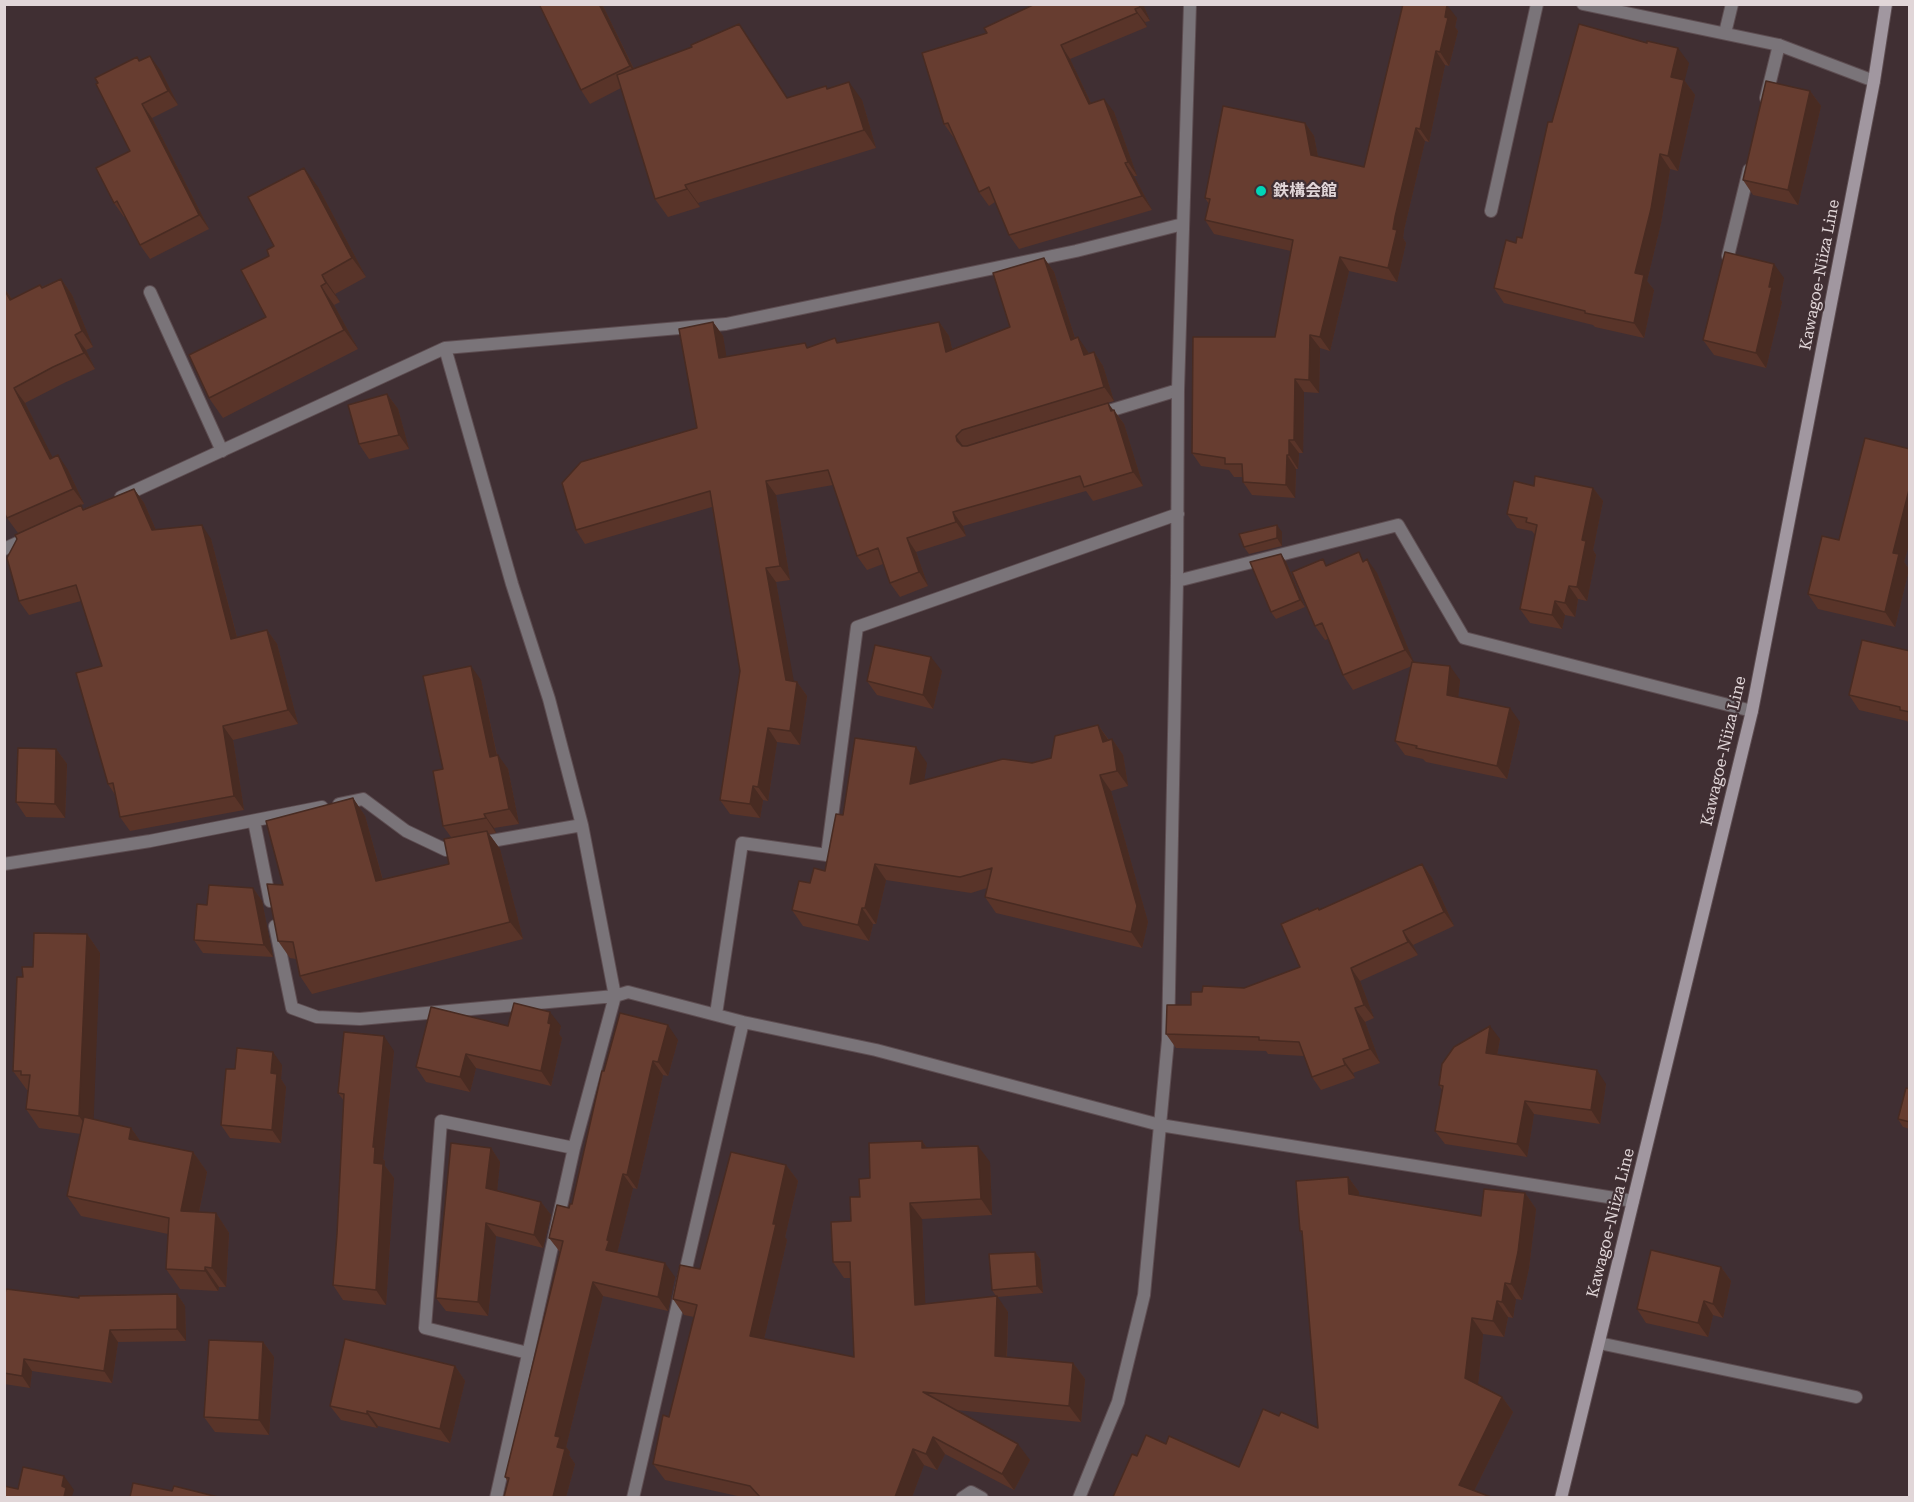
<!DOCTYPE html>
<meta charset="utf-8">
<style>
body{margin:0}
#map{position:relative;width:1914px;height:1502px;overflow:hidden;background:#402f33;font-family:"Roboto Serif",serif}
canvas{display:block}
.frame{position:absolute;inset:0;border:6px solid #e1d6d8;pointer-events:none}
</style>
<div id="map">
<canvas width="1914" height="1502"></canvas>
<div class="frame"></div>
</div>
<script>
const g = document.querySelector('canvas').getContext('2d');
g.lineJoin = 'round';
function stroke(path, color, width, dash) { g.strokeStyle = color; g.lineWidth = width; g.lineCap = dash ? 'butt' : 'round'; g.setLineDash(dash || []); g.stroke(path); }
function paint(path, color) { g.fillStyle = color; g.fill(path, 'evenodd'); }
function drawText(font, color, halo, rows, align = 'center') {
  g.font = font + ' "Roboto Serif","Noto Sans JP",serif'; g.lineWidth = 4.5; g.setLineDash([]); g.textBaseline = 'middle'; g.strokeStyle = halo; g.fillStyle = color; for (const [text, x, y, turn = 0] of rows) {
    g.save(); g.translate(x, y); g.rotate((+turn || 0) * Math.PI / 180); g.textAlign = isNaN(turn) ? turn : align; if (halo) g.strokeText(text, 0, 0); g.fillText(text, 0, 0); g.restore();
  }
}
const service = new Path2D(`
 M1725 33 1732 4
 M1766 98 1779 45
 M1491 211 1537 4
 M1728 256 1749 170
 M150 292 222 451
 M1099 414 1178 390
 M1599 1343 1856 1397`);
const minor = new Path2D(`
 M1583 4 1779 45 1874 81
 M121 497 445 348 726 324 1076 251 1183 224
 M4 549 28 538
 M1177 581 1398 525 1464 638 1752 711
 M339 804 363 799 406 831 446 850 460 847
 M254 821 270 901
 M480 843 582 825
 M4 864 150 841 322 807
 M275 926 292 1008 317 1017 360 1019 615 996 582 825 549 699 512 584 445 348
 M716 1014 742 843 827 855 857 627 1178 514
 M528 1353 425 1328 441 1121 574 1148
 M496 1498 574 1148 615 996 628 992 743 1022 876 1050 1160 1125 1633 1201
 M633 1498 743 1022
 M962 1498 971 1492 982 1498
 M1079 1498 1118 1402 1144 1295 1168 1040 1177 581 1178 390 1190 4`);
const secondary = new Path2D(`
 M1561 1498 1752 711 1874 81 1886 4`);
const wall = new Path2D(`
 M602 4 634 69 751 42 787 98 826 86 828 89 862 100 876 148 698 203 700 207 668 217 655 199 621 88 590 104 581 90Z
 M1143 4 1150 21 1145 22 1147 27 1070 59 1091 103 1114 112 1137 176H1134L1152 210 1019 249 1009 235 995 202 989 206 979 192 954 138 944 124 987 33Z
 M1457 18 1455 27 1458 31 1449 66 1445 65 1429 142 1425 141 1404 230 1403 238 1406 243 1397 282 1349 271 1330 351 1320 348 1319 393 1304 392 1303 453H1299L1298 469H1296L1295 498 1252 495 1243 482V477H1234L1229 470 1201 466 1192 453 1275 337 1291 251 1214 234 1205 220 1209 204 1205 198 1305 123 1314 136 1318 157 1364 167Z
 M140 61 161 71 178 105 152 118 209 229 150 259 140 245 125 216 124 217 114 203 130 151Z
 M1689 63 1684 80 1695 95 1678 171 1670 169 1661 223 1647 281 1654 290 1644 338 1595 327 1593 325 1504 303 1494 288 1516 243 1522 238 1552 122Z
 M1810 91 1821 106 1798 205 1753 195 1743 180Z
 M318 187 366 277 335 294 340 302 334 305 358 349 223 418 209 398 266 317 274 246Z
 M1044 258 1054 272 1075 338 1088 352 1089 354 1094 352 1103 366 1114 401 971 444 1114 410 1124 424 1143 486 1093 501 1086 491 963 526 966 536 916 552 928 586 900 597 890 583 883 564 867 570 857 556 833 485 776 495 790 580 776 582 793 681 797 682 807 696 800 745 777 742 768 801 763 800 760 818 730 814 720 800 740 671 712 507 585 544 576 530 697 428 713 322 723 336 726 357 805 343 808 348 835 338 838 343 939 322 949 336 952 349 1010 327Z
 M1784 278 1780 299 1782 302 1766 368 1714 355 1703 340Z
 M61 279 72 295 93 347 86 350 95 369 64 383 25 403 52 457 68 470 84 504 81 505 83 509 134 489 144 503 156 530 211 539 237 637 267 630 277 644 298 724 233 740 244 810 130 831 120 817 116 796 108 784 102 666 81 601 29 615 19 601 17 539 18 533 7 518 4 512V288L12 299Z
 M387 394 398 409 409 449 369 459 359 444Z
 M1910 449V541L1904 562 1909 569 1895 627 1818 609 1808 594 1839 540Z
 M1534 486 1593 488 1603 501 1593 550 1596 555 1587 601 1578 599 1575 617 1565 615 1562 629 1530 623 1520 609 1535 535 1532 531 1517 528 1507 514Z
 M1282 532V546L1249 554 1244 547Z
 M1281 554 1286 562 1305 607 1276 619 1271 612Z
 M1365 561 1377 573 1414 663 1460 680 1458 697 1520 722 1507 779 1426 762 1423 759 1405 755 1395 741 1412 666 1353 690 1343 675 1328 639 1325 640 1315 626 1327 565Z
 M1910 651V724L1907 721 1859 710 1849 695Z
 M942 671 933 709 877 695 867 681Z
 M481 680 497 755 508 769 519 824 494 828 496 833 489 834 500 849 523 939 312 994 300 976 296 959 290 958 278 941 283 885 353 798 365 816 383 880 449 864 451 837 443 826V769Z
 M1098 725 1109 740 1112 739 1123 755 1128 786 1111 791 1148 922 1142 948 996 913 985 897 987 888 971 893 886 880 876 924H873L869 941 803 926 792 910 810 883 825 871 843 815 927 763 924 780 1032 763 1051 758Z
 M56 749 67 764 65 818 26 817 16 802Z
 M1422 864 1432 878 1454 926 1413 945 1418 955 1360 981 1374 1018 1365 1022 1380 1063 1353 1073 1355 1078 1321 1090 1312 1077 1304 1056 1268 1054 1266 1051 1176 1048 1166 1034 1202 992 1244 988 1300 967 1319 910Z
 M253 888 262 901 273 957 203 953 194 940Z
 M87 934 100 953 93 1119 131 1128 140 1141 193 1152 207 1172 199 1212 216 1213 229 1233 226 1287H219L218 1291 180 1289 166 1269 168 1234 81 1216 67 1196 81 1134 39 1128 26 1109 28 1090H27L13 1071 23 977 33 967Z
 M508 1026H561L559 1034 562 1038 551 1086 476 1068 470 1092 426 1082 416 1067Z
 M1500 1039 1497 1055 1606 1084 1600 1124 1534 1114 1527 1157 1445 1144 1435 1131 1442 1090 1439 1085Z
 M678 1040 668 1076 663 1075 637 1189 633 1188 617 1253 675 1277 668 1311 603 1296 566 1447 570 1452 569 1455 575 1464 566 1497H504L508 1482 505 1477 560 1252 549 1238 572 1204 604 1071Z
 M394 1051 383 1159 385 1161V1166L394 1178 386 1305 343 1300 333 1285 337 1234 344 1101 338 1093Z
 M282 1065 281 1079 286 1087 281 1143 230 1138 221 1125 235 1069Z
 M1910 1089V1129L1903 1127 1898 1119Z
 M922 1141 927 1148 990 1162 992 1215 922 1219 925 1304 996 1296 992 1290 1035 1252 1040 1259 1043 1293 997 1297 1008 1312 1007 1357 1073 1363 1085 1379 1081 1422 956 1410 1030 1460 1014 1490 945 1454 937 1470 924 1465 912 1497H742L665 1480 653 1464 669 1417 694 1317 684 1315 673 1299 700 1269 786 1165 798 1181 785 1237 787 1240 764 1339 854 1357 851 1278H844L833 1262 860 1197 870 1178Z
 M491 1148 500 1162 497 1190 541 1202 551 1215 543 1248 496 1236 488 1316 446 1311 436 1298Z
 M1348 1177 1359 1192V1196L1481 1216 1484 1189 1525 1193 1536 1209 1529 1268 1522 1300 1516 1299 1513 1318 1508 1317 1504 1337 1483 1334 1478 1384 1502 1397 1513 1412 1474 1491 1491 1497H1113L1132 1454 1137 1456 1146 1435 1166 1444 1169 1436 1239 1467 1263 1409 1279 1416 1281 1412 1318 1428 1302 1234 1300 1231 1296 1181Z
 M1721 1267 1731 1281 1723 1318 1713 1315 1708 1337 1646 1323 1637 1309Z
 M177 1294 185 1306 186 1341 118 1342 112 1383 32 1371 30 1388 4 1384V1297L79 1298Z
 M263 1342 274 1357 269 1435 215 1432 204 1417Z
 M455 1366 465 1381 450 1443 378 1426 377 1428 341 1420 330 1406Z`);
const shadedWall = new Path2D(`
 M599 4H602L639 80 630 66Z
 M1139 4H1143L1150 21 1140 7Z
 M1447 5 1457 18 1455 27 1458 31 1449 66 1440 52Z
 M1135 9 1145 22 1147 27 1137 13Z
 M739 24 751 42 799 116 787 98Z
 M1061 45 1070 59 1098 118 1089 104Z
 M1678 48 1689 63 1682 91 1671 77Z
 M1436 51 1445 65 1429 142 1420 129Z
 M150 56 161 71 178 105 168 91Z
 M1684 80 1695 95 1678 171 1668 156Z
 M849 82 862 100 876 148 864 130Z
 M1810 91 1821 106 1798 205 1788 190Z
 M1104 99 1114 112 1137 176 1128 162Z
 M142 104 152 118 209 229 199 215Z
 M1305 123 1314 136 1320 168 1311 155Z
 M1416 128 1425 141 1404 230 1403 238 1406 243 1397 282 1388 268 1395 217Z
 M1660 154 1670 169 1661 223 1647 281 1654 290 1644 338 1634 323 1635 273Z
 M1125 163 1134 176 1152 210 1142 196Z
 M304 168 318 187 366 277 352 258Z
 M685 185 698 203 700 207 687 189Z
 M1340 257 1349 271 1330 351 1320 337Z
 M1044 258 1054 272 1080 354 1071 340Z
 M1774 264 1784 278 1780 299 1782 302 1766 368 1756 353Z
 M322 275 335 294 340 302 326 283Z
 M61 279 72 295 93 347 82 331Z
 M321 286 334 305 358 349 344 330Z
 M4 288 13 301 10 300Z
 M713 322 723 336 729 372 719 358Z
 M939 322 949 336 956 366 946 352Z
 M75 335 86 350 95 369 84 353Z
 M1310 335 1320 348 1319 393 1309 380Z
 M1078 337 1088 352 1093 369 1084 355Z
 M1094 352 1103 366 1114 401 1104 387Z
 M1295 379 1304 392 1303 453 1294 440Z
 M14 388 25 403 61 474 50 459Z
 M387 394 398 409 409 449 399 435Z
 M1108 403 1124 424 1143 486 1133 472Z
 M956 436 966 450 957 441Z
 M1289 440 1299 453 1298 469 1289 455Z
 M58 455 68 470 84 504 73 489Z
 M1287 455 1296 469 1295 498 1286 485Z
 M766 481 776 495 790 580 780 566Z
 M1910 486V541L1904 562 1909 569 1895 627 1885 612 1893 553Z
 M1593 488 1603 501 1593 550 1596 555 1587 601 1577 587 1582 540Z
 M134 489 144 503 162 544 152 530Z
 M953 512 963 526 966 536 956 522Z
 M202 525 211 539 241 653 231 639Z
 M1277 525 1282 532V546L1277 538Z
 M907 538 916 552 928 586 919 572Z
 M1281 554 1286 562 1305 607 1300 600Z
 M1367 559 1377 573 1415 665 1405 650Z
 M766 568 776 582 796 693 797 682 807 696 800 745 790 731 786 680Z
 M1569 586 1578 599 1575 617 1565 603Z
 M1555 601 1565 615 1562 629 1552 615Z
 M267 630 277 644 298 724 288 710Z
 M931 657 942 671 933 709 923 695Z
 M471 666 481 680 500 771 490 757Z
 M1450 666 1460 680 1457 709 1447 695Z
 M1510 708 1520 722 1507 779 1497 766Z
 M1098 725 1109 741 1103 742Z
 M223 726 233 740 244 810 234 796Z
 M768 728 777 742 768 801 758 787Z
 M1112 739 1123 755 1128 786 1117 771Z
 M916 747 927 763 921 800 910 784Z
 M56 749 67 764 65 818 55 804Z
 M498 755 508 769 519 824 509 809Z
 M1100 775 1111 791 1148 922 1142 948 1131 932Z
 M753 786 763 800 760 818 750 804Z
 M353 798 365 816 388 899 376 881Z
 M484 814 494 828 496 833 486 818Z
 M487 831 500 849 523 939 510 922Z
 M875 864 886 880 876 924 865 908Z
 M1422 864 1432 878 1454 926 1444 912Z
 M253 888 262 901 273 957 264 945Z
 M862 908 873 924 869 941 858 925Z
 M1403 931 1413 945 1418 955 1408 942Z
 M87 934 100 953 93 1136 79 1116Z
 M1351 968 1360 981 1374 1018 1364 1005Z
 M1355 1008 1365 1022 1380 1063 1370 1049Z
 M550 1012 561 1026 559 1034 562 1038 551 1086 541 1071 548 1023Z
 M668 1025 678 1040 668 1076 658 1062Z
 M1490 1026 1500 1039 1495 1066 1486 1053Z
 M384 1036 394 1051 383 1159 385 1161V1166L394 1178 386 1305 376 1290 374 1163 373 1147Z
 M273 1052 282 1065 281 1079 286 1087 281 1143 272 1130 271 1073Z
 M466 1054 476 1068 470 1092 460 1077Z
 M1343 1059 1353 1073 1355 1078 1345 1065Z
 M653 1061 663 1075 637 1189 627 1175Z
 M1597 1070 1606 1084 1600 1124 1591 1110Z
 M1525 1101 1534 1114 1527 1157 1517 1144Z
 M131 1128 145 1148 129 1139Z
 M922 1141 933 1157 922 1148Z
 M978 1146 990 1162 992 1215 981 1199Z
 M491 1148 500 1162 496 1201 486 1188Z
 M193 1152 207 1172 195 1231 181 1211Z
 M786 1165 798 1181 785 1237 787 1240 761 1352 750 1336Z
 M623 1174 633 1188 617 1253 606 1250 607 1240Z
 M1348 1177 1359 1192 1360 1210 1349 1194Z
 M1525 1193 1536 1209 1529 1268 1522 1300 1511 1284Z
 M541 1202 551 1215 543 1248 534 1235Z
 M910 1203 922 1219 926 1321 915 1305Z
 M216 1213 229 1233 226 1287 212 1268Z
 M486 1223 496 1236 488 1316 478 1302Z
 M1035 1252 1040 1259 1043 1293 1037 1286Z
 M665 1263 675 1277 668 1311 658 1297Z
 M205 1267 219 1287 218 1291 205 1271Z
 M1721 1267 1731 1281 1723 1318 1713 1304Z
 M593 1282 603 1296 566 1447 570 1452 569 1455 575 1464 566 1497H553L557 1447 555 1436Z
 M1505 1283 1516 1299 1513 1318 1502 1302Z
 M177 1294 185 1306 186 1341 177 1329Z
 M997 1296 1008 1312 1006 1372 995 1356Z
 M1497 1301 1508 1317 1504 1337 1493 1321Z
 M1704 1301 1713 1315 1708 1337 1698 1323Z
 M1472 1318 1483 1334 1477 1394 1465 1378Z
 M110 1330 118 1342 112 1383 104 1371Z
 M263 1342 274 1357 269 1435 259 1420Z
 M24 1359 32 1371 30 1388 22 1376Z
 M1073 1363 1085 1379 1081 1422 1069 1406Z
 M455 1366 465 1381 450 1443 440 1429Z
 M1502 1397 1513 1412 1471 1497 1459 1485Z
 M367 1411 378 1426 377 1428 367 1414Z
 M933 1437 945 1454 937 1470 926 1454Z
 M1018 1444 1030 1460 1014 1490 1002 1474Z
 M913 1449 924 1465 912 1497H895Z
 M64 1476 74 1490 72 1496 73 1497H64L62 1486Z`);
const building = new Path2D(`
 M539 4H599L630 66 581 90Z
 M1035 4H1139L1140 7 1135 9 1137 13 1061 45 1089 104 1104 99 1128 162 1125 163 1142 196 1009 235 989 187 979 192 948 123 944 124 922 53 987 33 984 28Z
 M1403 4 1447 5 1445 17 1448 18 1440 52 1436 51 1420 129 1416 128 1395 217 1393 229 1397 230 1388 268 1340 257 1320 337 1310 335 1309 380 1295 379 1294 440H1289V455H1287L1286 485 1243 482 1242 464H1225V458L1192 453 1193 337H1275L1293 240 1205 220 1210 199 1205 198 1223 106 1305 123 1311 155 1364 167Z
 M739 24 787 98 826 86 827 89 849 82 864 130 685 185 687 189 655 199 617 75 692 47 691 45Z
 M1579 24 1647 43V41L1678 48 1671 77 1684 80 1668 156 1660 154 1651 209 1635 273 1644 275 1634 323 1585 313V311L1494 288 1506 240 1516 243 1517 237 1522 238 1548 122H1552Z
 M150 56 168 91 142 104 199 215 140 245 117 201 114 203 96 168 130 151 96 84 98 83 95 78 137 57 139 61Z
 M1766 81 1810 91 1788 190 1743 180Z
 M304 168 352 258 322 275 326 283 321 286 344 330 209 398 189 355 266 317 241 270 269 256 267 250 274 246 248 197Z
 M1725 252 1774 264 1769 287H1772L1756 353 1703 340Z
 M1044 258 1071 340 1078 337 1084 355 1094 352 1104 387 962 430 956 436 957 441 962 446H967L1108 403 1111 411 1114 410 1133 472 1084 487 1080 476 953 512 956 522 907 538 919 572 890 583 878 548 857 556 828 470 766 481 780 566 766 568 786 680 797 682 790 731 768 728 758 787 753 786 750 804 720 800 740 671 710 491 576 530 562 483 581 462 697 428 679 329 713 322 719 358 805 343 807 348 835 338 837 343 939 322 946 352 1010 327 993 273Z
 M61 279 82 331 75 335 84 353 53 367 14 388 50 459 58 455 73 489 7 518 4 512V289L10 300 40 285 42 288Z
 M387 394 399 435 359 444 348 405Z
 M1865 438 1910 449V486L1893 553 1899 554 1885 612 1808 594 1822 536 1839 540Z
 M1535 476 1593 488 1582 540 1586 541 1577 587 1569 586 1565 603 1555 601 1552 615 1520 609 1537 525 1526 522 1527 518 1507 514 1514 481 1534 486Z
 M134 489 152 530 202 525 231 639 267 630 288 710 223 726 234 796 120 817 113 783 108 784 76 673 102 666 76 585 19 601 7 558 17 539 15 535 81 505 83 510Z
 M1277 525V538L1244 547 1239 534Z
 M1359 552 1363 562 1367 559 1405 650 1343 675 1322 623 1315 626 1292 572 1323 559 1326 566Z
 M1281 554 1300 600 1271 612 1250 562Z
 M1862 640 1910 651V712L1900 710V707L1849 695Z
 M875 645 931 657 923 695 867 681Z
 M1412 662 1450 666 1447 695 1510 708 1497 766 1416 748 1417 746 1395 741Z
 M471 666 490 757 498 755 509 809 484 814 486 818 443 826 433 771 443 769 423 676Z
 M1098 725 1103 742 1112 739 1117 771 1100 775 1137 906 1131 932 985 897 992 868 960 877 875 864 865 908H862L858 925 792 910 799 881 810 883 814 868 825 871 836 814 843 815 855 738 916 747 910 784 1003 759 1032 763 1051 758 1055 736Z
 M18 748 56 749 55 804 16 802Z
 M353 798 376 881 449 864 444 839 487 831 510 922 300 976 293 942 278 941 267 884 283 885 266 821Z
 M1422 864 1444 912 1403 931 1408 942 1351 968 1364 1005 1355 1008 1370 1049 1343 1059 1345 1065 1312 1077 1299 1042 1259 1040V1037L1166 1034 1167 1005H1191V992H1202L1203 986 1244 988 1300 967 1281 924 1318 908 1319 910Z
 M209 885 253 888 264 945 194 940 197 904 207 905Z
 M34 933 87 934 79 1116 26 1109 30 1075H21V1071H13L17 977H23L22 967H33Z
 M514 1003 550 1012 548 1023 551 1024 541 1071 466 1054 460 1077 416 1067 431 1007 508 1026Z
 M620 1013 668 1025 658 1062 653 1061 627 1175 623 1174 607 1240 609 1241 606 1250 665 1263 658 1297 593 1282 555 1436 560 1437 557 1447 565 1449 553 1497H504L509 1478 505 1477 563 1241 549 1238 557 1205 569 1208 570 1204H572L602 1071H604Z
 M1490 1026 1486 1053 1597 1070 1591 1110 1525 1101 1517 1144 1435 1131 1443 1086 1439 1085 1442 1064 1454 1047Z
 M344 1032 384 1036 373 1147H375L374 1163 383 1164 376 1290 333 1285 337 1234 344 1094 338 1093Z
 M237 1048 273 1052 271 1073 277 1074 272 1130 221 1125 226 1069H235Z
 M1906 1088 1910 1089V1122L1898 1119Z
 M84 1117 131 1128 129 1139 193 1152 181 1211 216 1213 212 1268 205 1267V1271L166 1269 169 1218 67 1196Z
 M922 1141V1148L978 1146 981 1199 910 1203 915 1305 997 1296 995 1356 1073 1363 1069 1406 923 1392 1018 1444 1002 1474 933 1437 926 1454 913 1449 895 1497H760L750 1486 653 1464 663 1415 669 1417 697 1305 673 1299 680 1265 700 1269 731 1152 786 1165 773 1224H776L750 1336 854 1357 850 1262H833L831 1222 851 1221 850 1197H860L859 1179 870 1178 869 1143Z
 M451 1143 491 1148 486 1188 541 1202 534 1235 486 1223 478 1302 436 1298Z
 M1348 1177 1349 1194 1481 1216 1484 1189 1525 1193 1518 1252 1511 1284 1505 1283 1502 1302 1497 1301 1493 1321 1472 1318 1465 1378 1502 1397 1459 1485 1491 1497H1113L1132 1454 1137 1456 1146 1435 1166 1444 1169 1436 1239 1467 1263 1409 1279 1416 1281 1412 1318 1428 1302 1231H1300L1296 1181Z
 M1651 1250 1721 1267 1713 1304 1704 1301 1698 1323 1637 1309Z
 M1035 1252 1037 1286 992 1290 989 1254Z
 M6 1289 79 1298V1296L177 1294V1329L110 1330 104 1371 24 1359 22 1376 4 1373V1297Z
 M345 1339 455 1366 440 1429 367 1411V1414L330 1406Z
 M209 1340 263 1342 259 1420 204 1417Z
 M23 1467 64 1476 62 1486 66 1488 64 1497H4V1486L18 1489Z
 M133 1483 172 1491 174 1486 218 1497H130Z`);
const markers = [
 [1261,191,6,"#00d5b7"]
];
const poiNames = [
 ["鉄構会館",1273,191]
];
const streetNames = [
 ["Kawagoe-Niiza Line",1820,275,-79],
 ["Kawagoe-Niiza Line",1724,751,-77],
 ["Kawagoe-Niiza Line",1611,1223,-76]
];
stroke(service, '#5d4d51', 14);
stroke(minor, '#5d4d51', 14);
stroke(secondary, '#5d4d51', 14);
stroke(service, '#7a7479', 12);
stroke(minor, '#7a7479', 12);
stroke(secondary, '#a197a0', 12);
paint(wall, '#593429');
paint(shadedWall, '#482b22');
paint(building, '#673d30');
stroke(building, '#482b22', 1.5);
for (const [x, y, r, color] of markers) { const dot = new Path2D(); dot.arc(x, y, r, 0, 2 * Math.PI); g.fillStyle = color; g.fill(dot); stroke(dot, '#402f33', 2); }
drawText('bold 16px', '#e1d6d8', '#402f33', poiNames, 'left');
drawText('16px', '#e1d6d8', '#402f33', streetNames);
</script>
